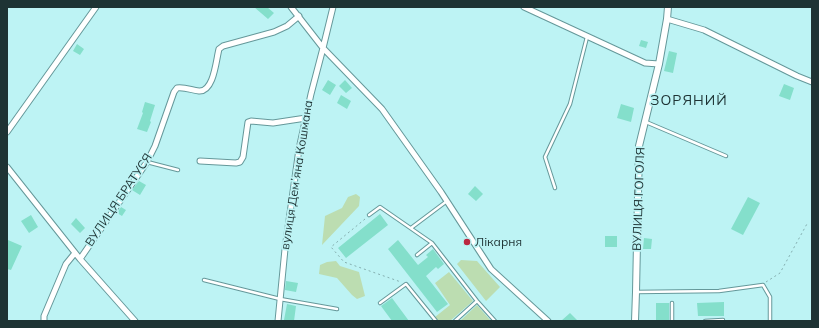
<!DOCTYPE html>
<meta charset="utf-8">
<style>
body{margin:0}
#map{position:relative;width:819px;height:328px;overflow:hidden;background:#bdf3f4;font-family:Mulish,sans-serif}
canvas{display:block}
.frame{position:absolute;inset:0;border:8px solid #1e3334;pointer-events:none}
</style>
<div id="map">
<canvas width="819" height="328"></canvas>
<div class="frame"></div>
</div>
<script>
const g = document.querySelector('canvas').getContext('2d');
g.lineJoin = 'round';
function paint(path, color) { g.fillStyle = color; g.fill(path, 'evenodd'); }
function stroke(path, color, width, dash) { g.strokeStyle = color; g.lineWidth = width; g.lineCap = dash ? 'butt' : 'round'; g.setLineDash(dash || []); g.stroke(path); }
function drawText(font, color, halo, rows, align = 'center') {
  g.font = font + ' Mulish,sans-serif'; g.lineWidth = 3.5; g.setLineDash([]); g.textBaseline = 'middle'; g.strokeStyle = halo; g.fillStyle = color; for (const [text, x, y, turn = 0] of rows) {
    g.save(); g.translate(x, y); g.rotate((+turn || 0) * Math.PI / 180); g.textAlign = isNaN(turn) ? turn : align; if (halo) g.strokeText(text, 0, 0); g.fillText(text, 0, 0); g.restore();
  }
}
const green = new Path2D(`
 M356 194 360 197 359 206 322 245 325 216 342 208 348 197Z
 M461 260 477 261 500 287 486 301 457 264Z
 M336 261 340 266 359 272 365 296 357 299 352 295 337 278 319 274 320 265 327 262Z
 M449 272 473 301 450 321H439L435 317 450 305 435 283Z
 M477 305 491 321H460Z`);
const building = new Path2D(`
 M254 7H267L274 13 268 19Z
 M641 40 648 42 646 48 639 46Z
 M77 44 84 49 80 55 73 51Z
 M669 51 677 53 673 73 664 71Z
 M328 80 336 85 330 95 322 90Z
 M345 80 352 88 346 93 339 86Z
 M784 84 794 88 790 100 779 96Z
 M341 95 351 101 347 109 337 103Z
 M145 102 155 105 150 121 151 122 147 132 137 129 143 113 142 112Z
 M621 104 634 108 631 122 617 118Z
 M139 181 146 185 140 195 132 190Z
 M475 186 483 194 476 201 468 194Z
 M748 197 760 203 743 235 731 229Z
 M121 207 126 210 122 216 117 213Z
 M380 214 388 225 346 258 338 248Z
 M31 215 38 227 29 233 21 221Z
 M76 218 85 228 80 233 71 224Z
 M605 236H617V247H605Z
 M644 238 652 239 651 249H643Z
 M8 240 22 246 11 270 7 269V243Z
 M398 240 418 265 428 257 426 255 433 249 444 264 438 269 436 267 426 276 448 304 437 312 388 249Z
 M286 281 298 283 296 292 285 290Z
 M392 298 409 321H392L381 306Z
 M724 302V316H698L697 303Z
 M656 303H669V321H656Z
 M287 304 296 306 294 321 284 320Z
 M570 313 578 321H561Z`);
const path = new Path2D(`
 M365 219 331 247 344 262 401 282
 M766 282 780 273 808 222`);
const service = new Path2D(`
 M646 122 726 156
 M147 162 178 170
 M555 188 545 157 570 104 587 37
 M369 215 380 207 432 243
 M411 228 447 201
 M417 255 432 243 477 301 495 321
 M204 280 280 299 337 309
 M637 292 719 291 763 285 770 297V321
 M380 303 406 284 436 321
 M672 303V321
 M455 321 477 301
 M705 321 723 320`);
const minor = new Path2D(`
 M291 7 323 48 382 109 441 192 491 269 548 321
 M524 7 645 63 659 64
 M667 19 704 30 797 76 812 82
 M7 132 96 7
 M200 161 236 163 240 162 243 157 248 122 251 121 273 123 306 118
 M7 167 80 259 135 321
 M80 259 147 162 155 146 174 92 177 88C185 87 191 90 199 91 214 92 216 60 219 49L223 46 274 32 287 26 299 16
 M44 321V316L66 264 75 253
 M278 321 285 249 299 149 311 94 323 48 333 7`);
const tertiary = new Path2D(`
 M635 321 636 292 639 146 659 64 667 19 668 7`);
const markers = [
 [467,242,4,"#ba2840"]
];
const streetNames = [
 ["вулиця Демʼяна Кошмана",297,175,-81],
 ["ВУЛИЦЯ ГОГОЛЯ",639,199,-88],
 ["ВУЛИЦЯ БРАТУСЯ",119,200,-56]
];
const poiNames = [
 ["Лікарня",475,242]
];
const quarterNames = [
 ["ЗОРЯНИЙ",689,101]
];
paint(green, '#bcddb1');
paint(building, '#84dfcb');
stroke(service, '#65989a', 4.5);
stroke(minor, '#65989a', 7);
stroke(tertiary, '#65989a', 8);
stroke(path, '#84aeaf', 1, [2, 3]);
stroke(service, '#fff', 2.5);
stroke(minor, '#fff', 5);
stroke(tertiary, '#fff', 6);
for (const [x, y, r, color] of markers) { const dot = new Path2D(); dot.arc(x, y, r, 0, 2 * Math.PI); g.fillStyle = color; g.fill(dot); stroke(dot, '#bdf3f4', 1.5); }
drawText('12px', '#1e3334', '#bdf3f4', streetNames);
drawText('12px', '#1e3334', '#bdf3f4', poiNames, 'left');
g.letterSpacing = '1px';
drawText('14px', '#1e3334', '#bdf3f4', quarterNames);
g.letterSpacing = '0px';
</script>
